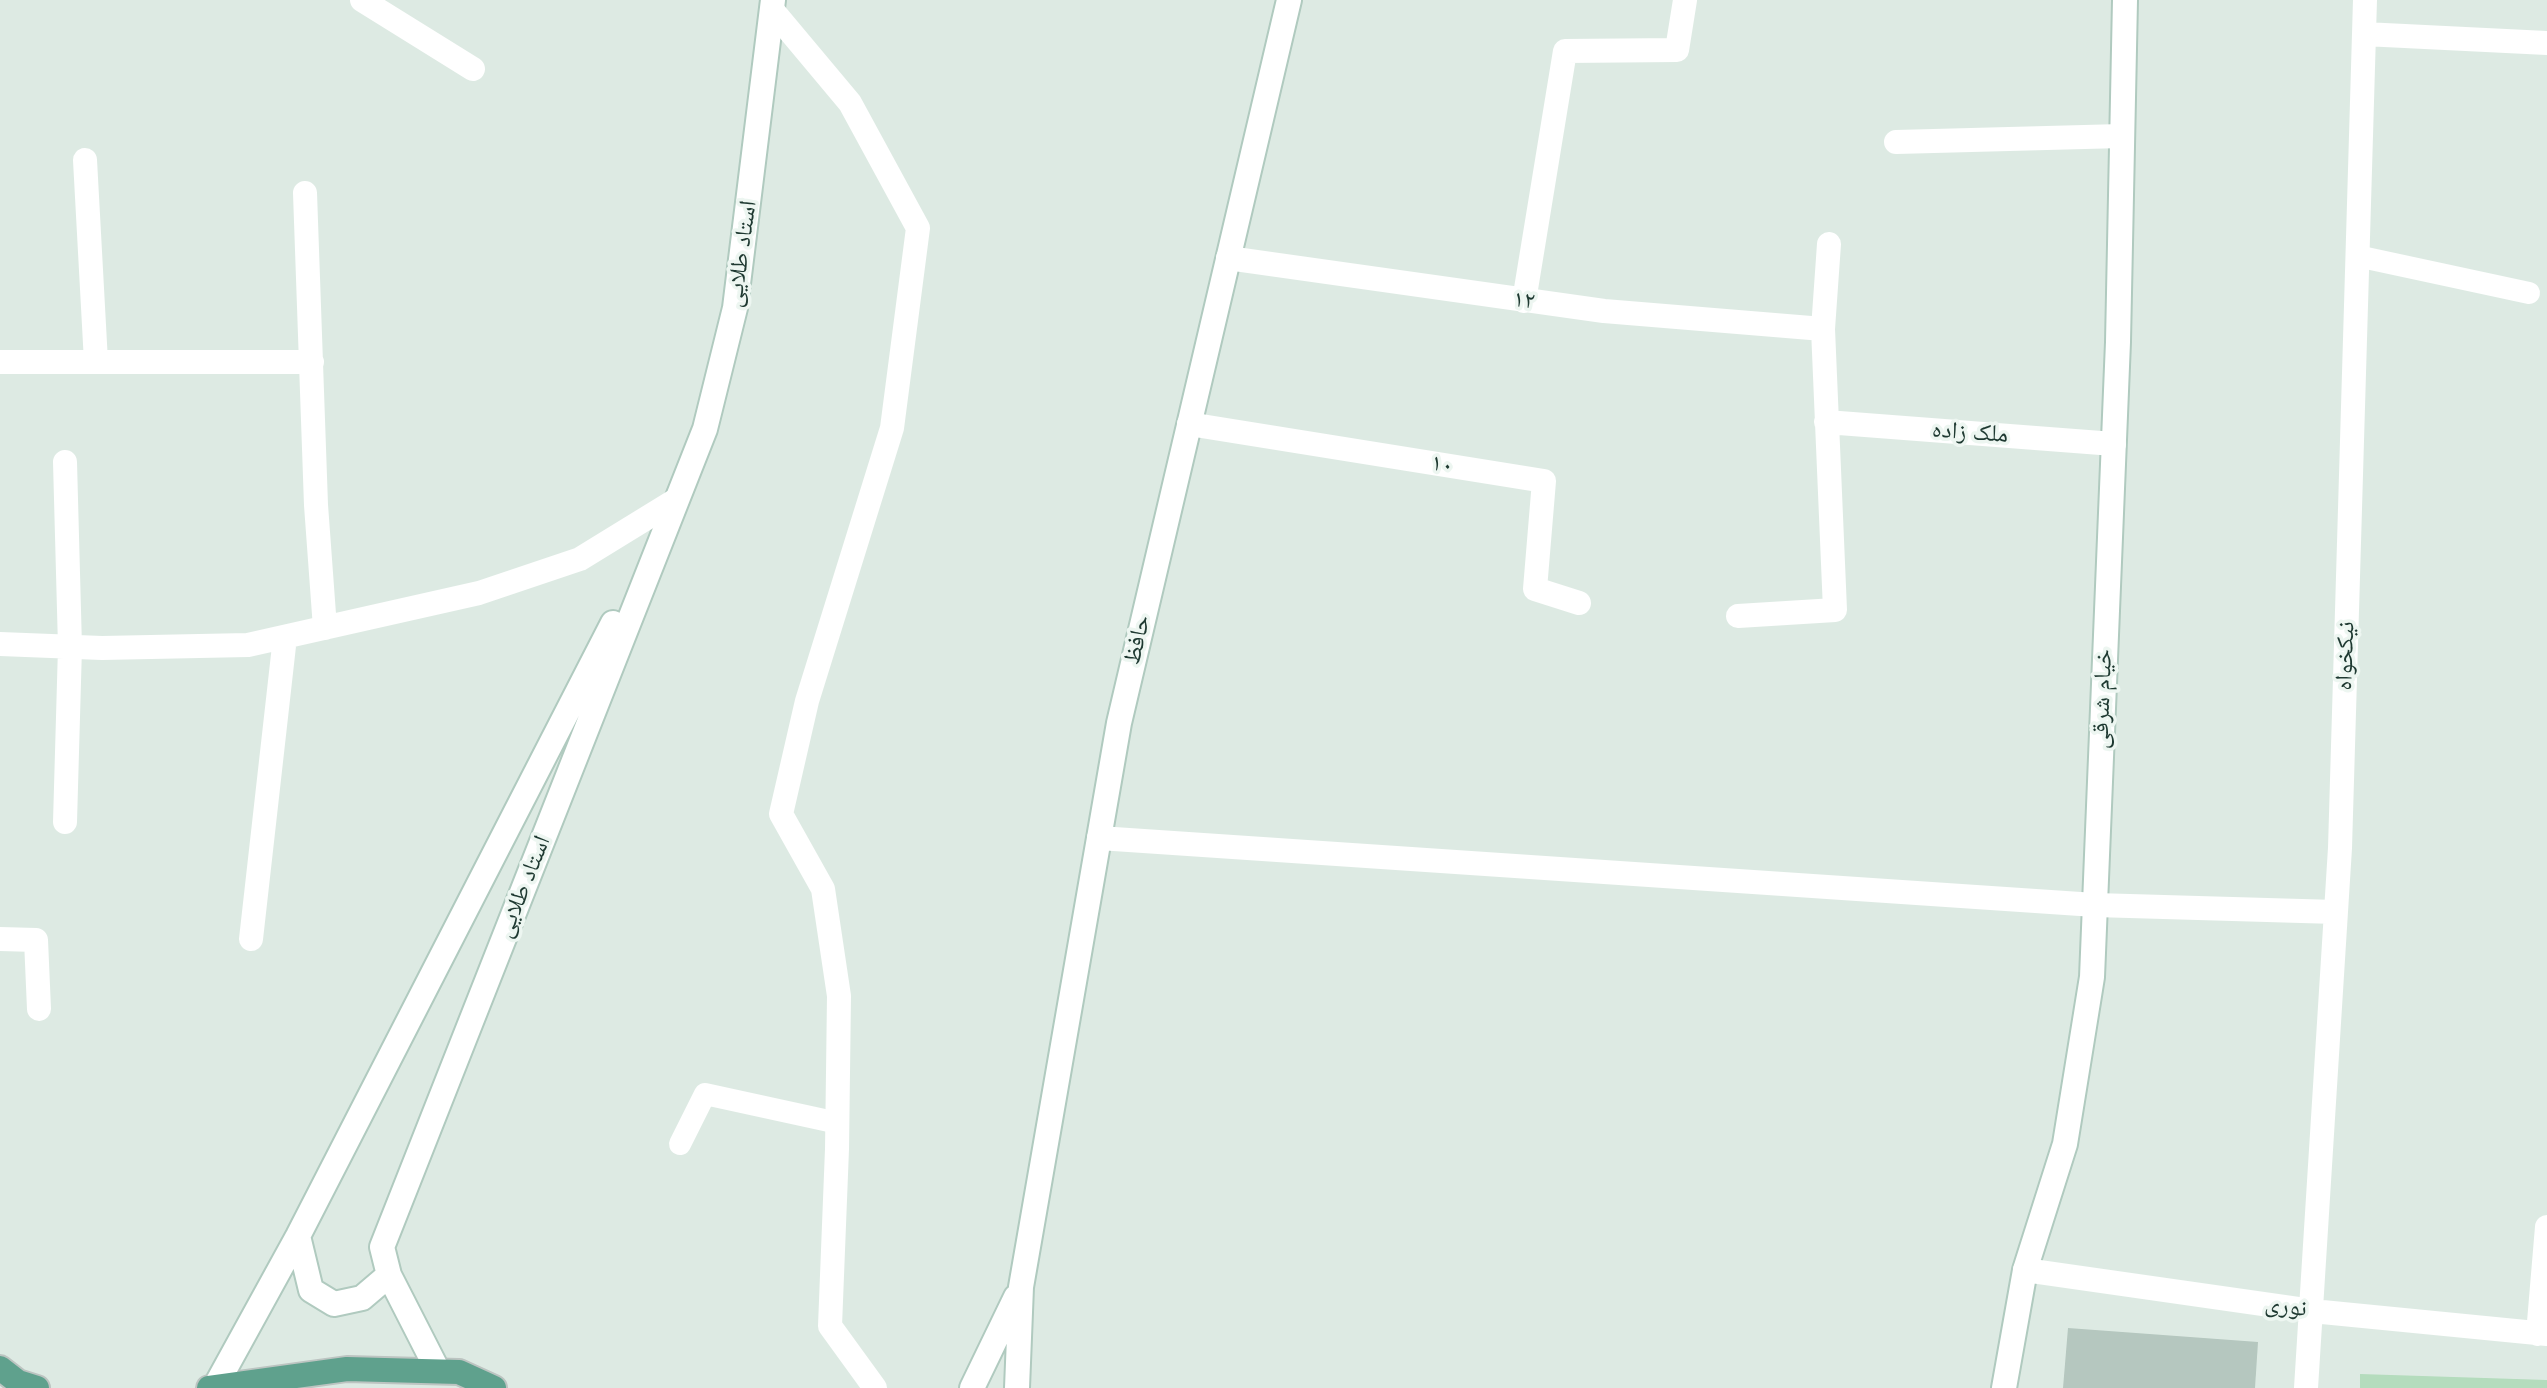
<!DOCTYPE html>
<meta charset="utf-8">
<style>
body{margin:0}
canvas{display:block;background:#ddeae3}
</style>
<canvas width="2547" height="1388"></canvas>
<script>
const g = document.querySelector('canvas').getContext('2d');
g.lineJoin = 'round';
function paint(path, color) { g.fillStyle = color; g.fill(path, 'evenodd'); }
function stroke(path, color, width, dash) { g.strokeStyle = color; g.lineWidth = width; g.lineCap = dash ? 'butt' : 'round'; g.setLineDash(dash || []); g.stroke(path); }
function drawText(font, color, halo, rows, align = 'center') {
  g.font = font + ' "Varela Round","Noto Naskh Arabic",sans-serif'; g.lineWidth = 7; g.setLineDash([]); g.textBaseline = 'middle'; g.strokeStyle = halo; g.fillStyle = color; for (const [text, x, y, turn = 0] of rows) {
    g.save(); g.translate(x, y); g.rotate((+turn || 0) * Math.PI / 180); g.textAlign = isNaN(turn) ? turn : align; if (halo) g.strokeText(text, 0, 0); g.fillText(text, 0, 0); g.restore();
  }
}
const green = new Path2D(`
 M2360 1374 2547 1380V1388H2360Z`);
const building = new Path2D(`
 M2068 1328 2258 1342 2255 1388H2063Z`);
const lane = new Path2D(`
 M2357 256 2529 293
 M680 1144 705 1094 838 1123`);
const street = new Path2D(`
 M362 0 473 69
 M773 11 850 103 918 228 892 428 807 701 781 814 823 889 839 996 837 1149 830 1326 875 1388
 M2364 34 2547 43
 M1896 142 2122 136
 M85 160 96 362
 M305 193 316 505 325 628
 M1228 258 1604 311 1823 329
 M1524 301 1565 51 1677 50 1685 0
 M0 362H312
 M1826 422 2114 444
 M1189 424 1544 481 1535 589 1579 603
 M65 462 70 647 65 822
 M1738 616 1835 610 1823 329 1829 244
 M0 644 102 648 248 645 479 593 580 559 676 500
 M1099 838 2095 905 2336 912
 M0 939 36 940 39 1009
 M251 939 285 637
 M2025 1270 2312 1311 2547 1334
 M2538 1334 2547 1227
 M2306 1388 2340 848 2365 0`);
const secondary = new Path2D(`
 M298 1236 311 1290 334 1304 362 1298 389 1275
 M438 1371 389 1275 382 1247 705 429 735 308 773 0
 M215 1387 298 1236 613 623
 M972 1388 1016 1297
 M1017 1388 1021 1287 1119 723 1289 0
 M2004 1388 2025 1270 2065 1144 2092 977 2118 342 2125 0`);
const primary = new Path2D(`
 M0 1368 18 1382 37 1388
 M209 1388 347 1369 459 1372 494 1388`);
const streetNames = [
 ["استاد طلایی",742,254,-82],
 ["۱۲",1524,301,7],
 ["ملک زاده",1970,433,4],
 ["۱۰",1442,465,9],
 ["حافظ",1138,640,-77],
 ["نیکخواه",2346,656,-88],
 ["خیام شرقی",2103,699,-88],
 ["استاد طلایی",524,887,-68],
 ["نوری",2286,1307,8]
];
paint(green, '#b4dcbd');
paint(building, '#b5c7bf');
stroke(secondary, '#b0cabf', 28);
stroke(primary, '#bcc4c1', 28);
stroke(lane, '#fff', 22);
stroke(street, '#fff', 24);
stroke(secondary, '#fff', 24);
stroke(primary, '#5fa18d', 24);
drawText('24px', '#1e3931', '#edf6f1', streetNames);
</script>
